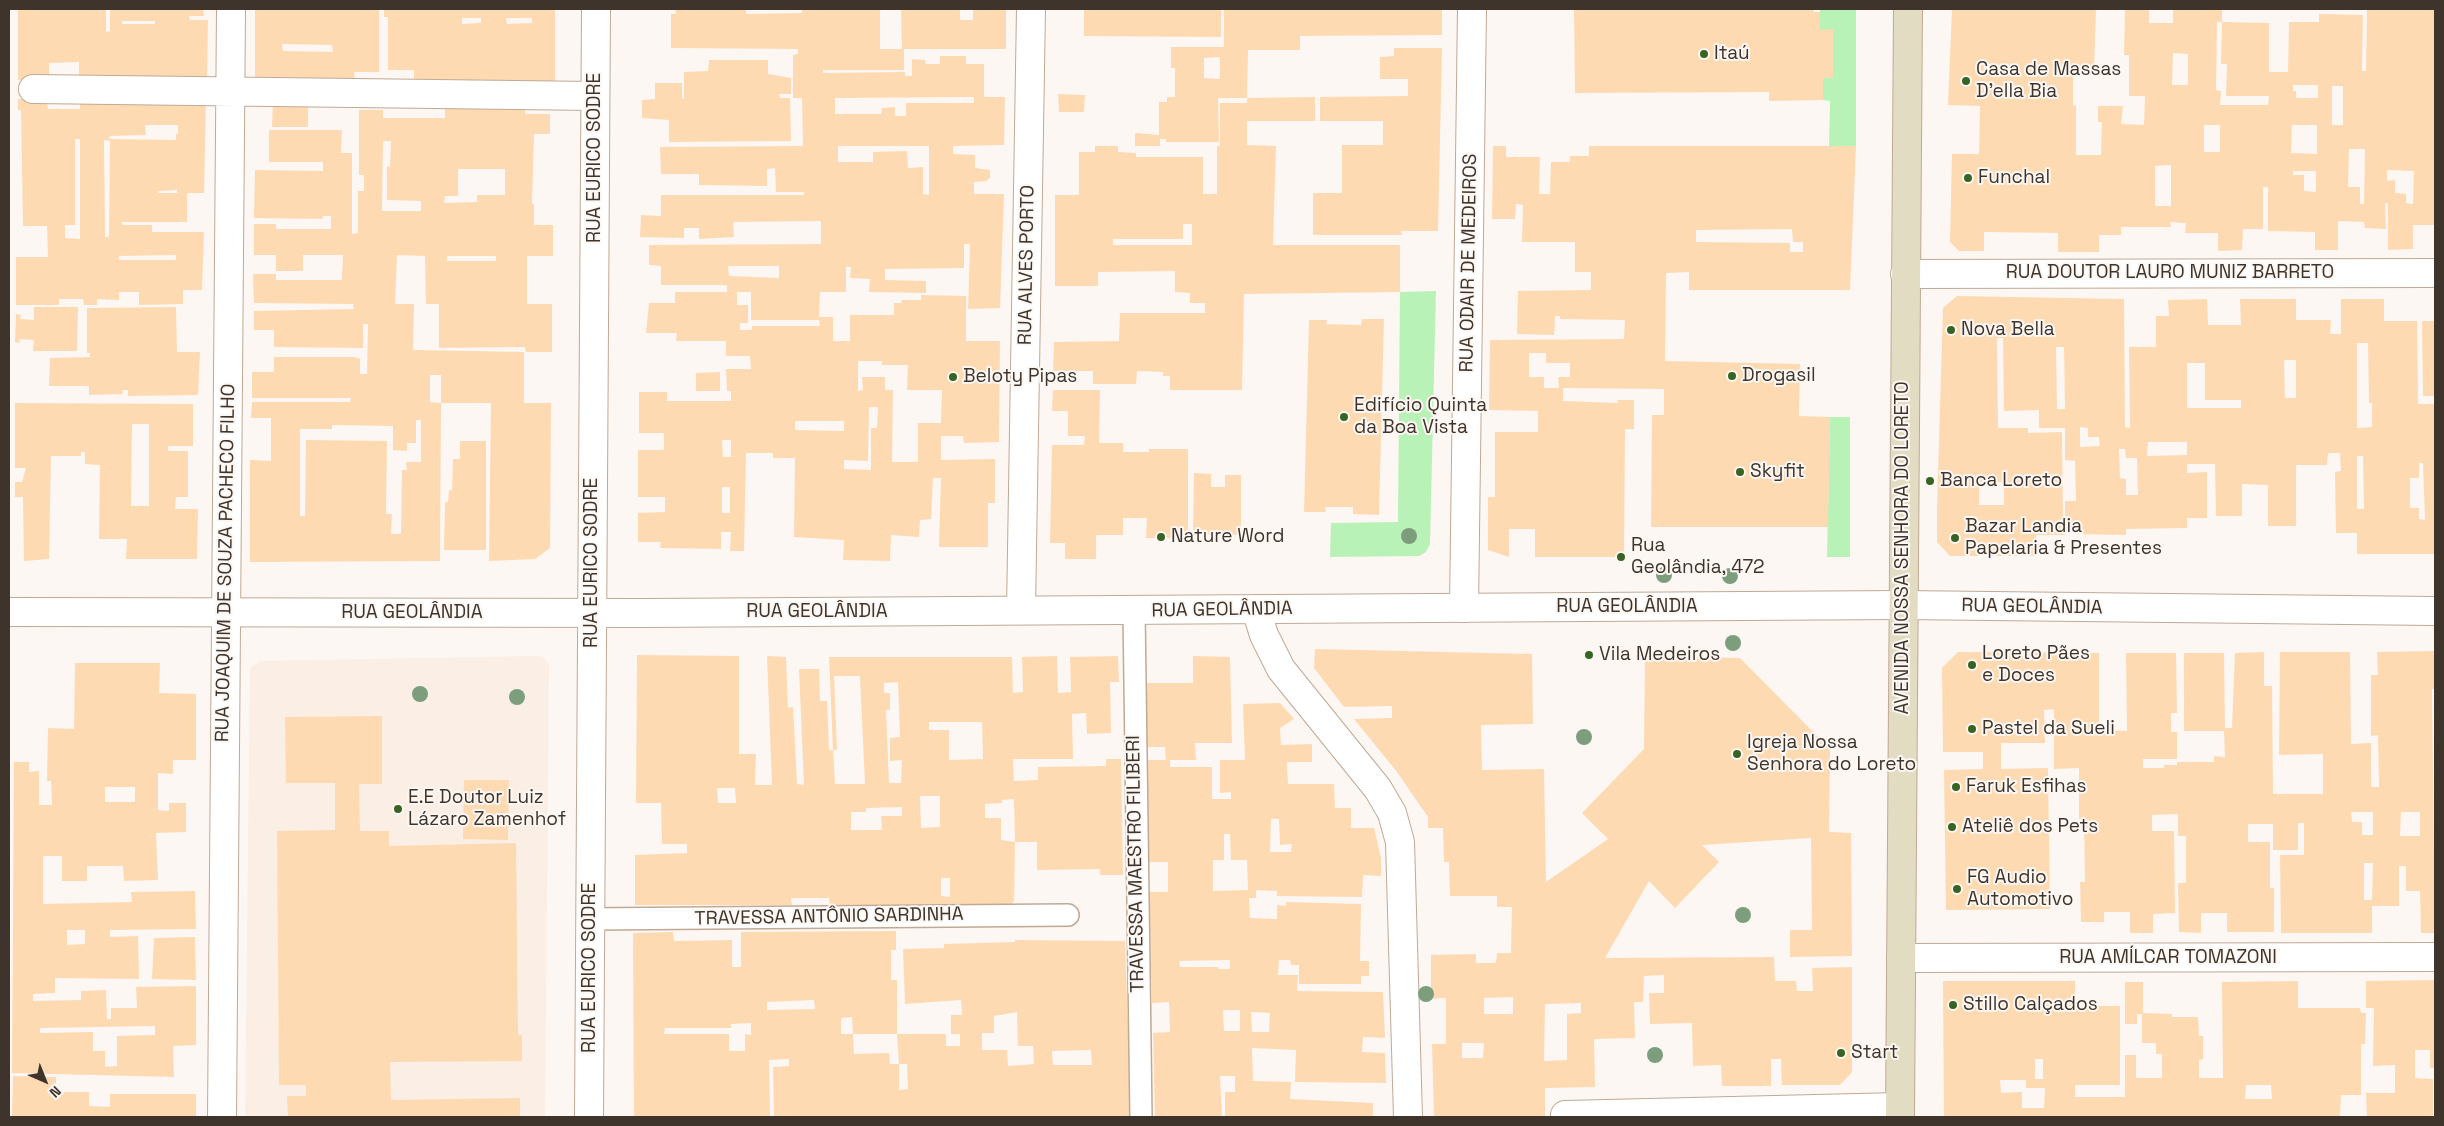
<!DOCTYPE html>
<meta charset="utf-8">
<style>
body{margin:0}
#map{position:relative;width:2444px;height:1126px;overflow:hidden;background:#fcf7f3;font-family:"Space Grotesk",sans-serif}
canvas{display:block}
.frame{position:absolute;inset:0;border:10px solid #3e342c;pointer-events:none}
.north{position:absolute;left:20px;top:1056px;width:50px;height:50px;-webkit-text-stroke:4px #fcf7f3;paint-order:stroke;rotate:136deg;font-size:14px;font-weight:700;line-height:20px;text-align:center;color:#3e342c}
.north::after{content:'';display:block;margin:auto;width:18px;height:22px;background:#3e342c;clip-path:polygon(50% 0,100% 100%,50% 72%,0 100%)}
</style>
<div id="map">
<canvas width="2444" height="1126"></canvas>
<div class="frame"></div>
<div class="north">N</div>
</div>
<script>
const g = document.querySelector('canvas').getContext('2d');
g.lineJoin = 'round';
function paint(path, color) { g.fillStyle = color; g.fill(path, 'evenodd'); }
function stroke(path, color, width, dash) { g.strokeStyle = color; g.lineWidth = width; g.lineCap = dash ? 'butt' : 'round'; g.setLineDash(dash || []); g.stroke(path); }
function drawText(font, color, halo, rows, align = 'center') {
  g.font = font + ' "Space Grotesk",sans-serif'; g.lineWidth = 4; g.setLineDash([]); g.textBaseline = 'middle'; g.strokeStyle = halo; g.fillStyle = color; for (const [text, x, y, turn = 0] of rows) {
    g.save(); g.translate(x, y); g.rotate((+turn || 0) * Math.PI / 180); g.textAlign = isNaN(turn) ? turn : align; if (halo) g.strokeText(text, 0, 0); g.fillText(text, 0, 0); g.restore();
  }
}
const built = new Path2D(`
 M538 656 543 658 549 664 545 1117H245L250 669 259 661Z`);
const green = new Path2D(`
 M1820 9H1856V146H1829L1830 101 1823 100V78H1833V30H1820Z
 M1436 291 1430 544 1426 552 1419 556 1330 557 1331 523 1398 522 1400 292Z
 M1830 417H1850V557H1827Z`);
const building = new Path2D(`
 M18 9H106V32L110 31V9H203L204 16H189L190 20H208L207 81 79 80V62L49 63V80H18ZM122 21H155V24H122Z
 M255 9H379V72H354L355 82H255ZM282 44 332 45 333 52 283 51Z
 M384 9H555V83H414V70H388V17H384ZM462 18H481V23L462 24ZM506 18H532V23L507 24Z
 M675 9H746V14L802 13V9H880V49H902L901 10 960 9V20H973V9H1006V49H904V70H823V73L905 72V76H912V59L925 60 926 64H940V56H966V64H984V97H1005L1004 145 953 146V154L975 155V168L990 170V178L986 181 974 182V194H1004L1000 308 968 309 970 244H964V268L885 269V280L926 281V293L869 292 870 279 850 278 851 267H846V292H820L819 317H833V341H850V315H894V303H902L901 300H921V295L966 296V341H1000L999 442 964 443 963 436H941V460L995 459V503H988V547H939L941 478H933L931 519 920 520 919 537 891 535 890 561 843 560 844 540 794 537 795 458H773V453H746L744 551H730L731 532H721V549L660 548 661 542H638V513L665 512V497H638V450H664V433H639V392H667V401H731V391H727L726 369H751L750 356H726V341H676L677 333H646L649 303H675V292H727V285H661V266L649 265V245L821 244V221L733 222 734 237 699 239V228H684V238L640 237 641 215 661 216V195H804V192H776L775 168 767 169V186L699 185V174H661L660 147 803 146 802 98H793V55L798 54V49L671 48V14H676ZM974 97V103H906V116H895V107L882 108 881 114H835V98ZM838 146H929V195L923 194V167L908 168 907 151 873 152V162H838ZM728 266H779V278L729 276ZM737 292H751V320H819L820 326H752V330H740V323H748V305H737ZM858 361H882V365H908L907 390H942L941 423H918V462H892L893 390H885V377H862L863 390 858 391ZM869 407H878L877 428H871V470L844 469V460L868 461ZM795 421H844V431L795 430ZM722 440H731V457H723ZM722 487H730V513H722Z
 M1084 9H1221V37L1084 36Z
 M1224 9H1442V35L1300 36V50H1248L1247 98 1315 97V121H1247V145L1276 146 1273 245H1400V292L1244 294 1242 390H1170V376H1163V372L1137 371 1136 384H1093V371H1053L1054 342 1119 341 1120 313H1205V303H1190V293L1175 292V271L1098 272V286H1055V195H1079V152H1095V146H1118V152L1136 153V157H1203V194H1217V146H1220V103H1247V98H1218L1219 142H1166V139H1160V146H1135V133L1159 135V102H1167V97H1175V68H1171V47H1224ZM1220 57V79L1204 78V58ZM1183 224H1192V245H1113V239H1183Z
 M1574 9H1813V12H1820V30L1833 29V78H1823V100L1769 101V92L1575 93Z
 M1952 9H2096L2094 70 2073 69V106L2076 105V155H2101L2102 122H2098V106H2123L2121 124 2144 125 2145 96H2129V55H2124L2125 9H2149V23H2173V9H2222V22H2217L2216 90 2221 91 2220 105H2268L2269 96H2226L2227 64H2221L2222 22 2269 23V72H2288L2289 22H2319V14L2363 15 2362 71H2366L2367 9H2434L2435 225H2413V249L2388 250V203H2385L2386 229 2365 228 2364 222 2338 221V250H2315V232L2268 231V187H2263V229H2243L2242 250 2218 251V233H2185L2186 223 2170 222 2171 227H2121V235H2099V252H2058V233L1984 232V251H1959L1950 242 1952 154H1979L1980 106 1948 105ZM2173 53 2188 54V85H2172ZM2293 85H2318V98H2296V91H2293ZM2332 86H2343V125H2332ZM2204 125H2220V152H2204ZM2292 125H2317V154L2291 153ZM2349 149H2365L2364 204H2360V187H2348ZM2171 165V206H2155V166ZM2387 170 2414 171 2413 204 2406 203V194L2395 193V180L2387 181ZM2293 171H2316V192L2304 191V175H2293Z
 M1394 48H1442L1438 231H1401L1402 235H1313V193H1342V145H1383V121H1320V97L1408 96V79H1380V57L1394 56Z
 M709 60H768V74L791 78V94H779L780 98H790L791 141 669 142V120L642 118V100L655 99V83H682V99H684V72L708 71Z
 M1058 94 1085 95 1084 112H1059Z
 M18 99 47 100 48 109H80V100L206 101 204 193H187V222H122V225H152V232H204L202 290H183V304L139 305V292H119V300L97 299V305H84L83 299H59V305H16V257H48L47 226H23L21 110H18ZM145 125H178V134H176V140L109 139 110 136 146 135ZM75 139H80V239L65 238V225H75ZM104 140 110 141 109 237H105ZM177 190V193H158V191ZM176 255V260H119V256Z
 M273 100H308V127H272Z
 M445 100H502V110H525V114H550V134H534L532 204H534V225H553V256H527V304H552V352H526L525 347 439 348V304H426L425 256 397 255 395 304H414L413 350 524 352V403H551L550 548 535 559 489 561 491 403H441L440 561 250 562V460L271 461V418H251L252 402H350L351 398H252V372H274V357H354L360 359V374H367L368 324H363V348L274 347V330H254V311L354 309 353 304 254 303 253 274H276V280H342V277L343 255H303V271H276V255H254V224H276V229H331V216H323L322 219 254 218 255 170 323 171V162H269V130H342L341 153H352V234L358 233V191H364V175H359V110H383V118H445ZM383 141H391L390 167 387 166V200L421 201V211H382ZM458 169H505V195H477V202L444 203 445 196H458ZM447 256H496V261H447ZM430 375H441V403L430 402ZM416 420H421V462H406L407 470H402L401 534H391L392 514H386L387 441 306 440 305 516H300V429H332V425L393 426V450L407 451V443H416Z
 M1493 146H1506V157H1540L1539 194H1550L1551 162H1570V156H1589V146H1856L1850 290H1689V272L1666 273 1665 361 1800 364 1799 416 1830 417 1828 527H1651L1652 415H1664V389L1563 388V401L1618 403 1617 400H1634V429H1625L1624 557H1535V529H1509V557L1488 550V497H1495V432H1538V411L1489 410 1490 340 1624 339 1625 320 1560 319V316H1555L1554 335 1517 334 1518 291 1591 290V272H1575V242H1522L1523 205 1516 204 1515 219H1492ZM1792 229 1793 242H1803V252H1790V243L1696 242V230ZM1529 353H1546V363H1570V377H1558L1559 388H1544V377H1529Z
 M1957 296 2124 299 2125 427 2130 428 2129 347H2156V316H2169L2168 300 2207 299 2208 325H2241L2240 299H2296V320H2331L2330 334H2341V299H2384V321H2417L2418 404H2435V554H2357V533H2336L2335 472 2341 471 2340 453H2328L2327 465H2296V526H2268V485L2242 484V516H2216L2215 464H2187V473L2207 472V518H2187V528L2126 529V535L2076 534V531H2065V535H2036V556H1950L1937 542V509L1943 308ZM1997 338H2003L2004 411 2039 410V428H2065V460L2075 461 2076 501H2065V519H2063L2062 432 2028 433V428H1998ZM2357 343H2368L2369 403H2372V427L2357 428ZM2056 347H2064L2065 409H2057ZM2284 360H2296V398H2285ZM2187 363H2205V400H2241V408H2187ZM2080 427 2088 428V437H2099L2100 446 2080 447ZM2148 442H2187V455L2147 456ZM2119 449H2125L2126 458H2137L2138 495H2126V479L2120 478ZM2357 456H2363L2364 509H2357ZM2419 463H2423L2425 520 2419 519V508H2410V478H2419ZM1979 482H2004V505H1979Z
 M34 307H78L77 351H33L34 340 19 339 20 343 15 342 16 314 21 315 20 319 34 320Z
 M176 307 177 352H200L198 395 128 396V390H122L123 394 89 395V386H49L50 358 90 357V353H87V308Z
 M1362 319H1384L1379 515 1353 514V507H1325L1326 512H1304L1309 320H1327L1326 324 1361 325Z
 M2422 321H2435V396H2423Z
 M720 372V391H696V373Z
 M1053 390H1100L1099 443H1123V452H1149V449H1188V538H1146L1147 518H1123V535H1096V559H1065V543H1050L1052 445H1084L1085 436H1068V411H1052Z
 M15 403 193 404V446H168V451H188V497H176L175 509H198L197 559H126L127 539H99L100 465 85 464V452H81V456H51L49 559 24 561 23 497H15V482H22L26 468H15ZM132 424H149V506H131Z
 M460 441H486V550H444L445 502H448L449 490H452L453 459H460Z
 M1194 473 1211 474V487H1225V475H1241V535L1193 534Z
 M1315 649 1532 654 1533 724 1481 725 1482 770 1544 769 1546 882 1608 839 1582 813 1644 749 1645 656 1740 658 1830 749 1829 832 1851 833 1852 956 1790 957V930H1812L1811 838 1702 845 1719 862 1675 908 1649 881 1605 958 1774 957 1775 981H1796L1797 991H1813L1812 968 1852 967V1072L1840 1085H1782L1781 1059H1771V1086H1722L1721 1065 1693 1066 1692 1023 1650 1024 1649 993H1664V975L1644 976 1643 1002H1634L1635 1038 1594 1039 1595 1087 1545 1088V1117H1434L1432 1044H1446V998L1431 999V955L1476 954V963H1496L1497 953H1511L1512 907H1497V896H1450L1449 862H1444L1443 828H1428V817L1397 772 1354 719 1392 718V706L1344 707 1314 668ZM1513 997V1014H1484V998ZM1581 1003V1013L1567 1014V1060L1544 1061 1545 1004ZM1462 1043H1484L1483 1058H1462Z
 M2435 651V689H2432L2435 933H2421L2420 891H2406V866H2399V906H2372V933H2281L2280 855H2304V823H2298V850H2273V824H2248V842H2270V888H2274V932H2227V913H2201V933L2179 932 2178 883H2186V836H2178V814L2152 815V831H2174L2175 913 2153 914V933H2130V912H2104V922H2081L2080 882H2085L2084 819H2079V768L2054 769V709L2044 710 2045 743H2001V769L2048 768 2050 909 1946 910 1944 770 1983 769V752H1943L1942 668 1958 652 2099 653V730L2127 731 2126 653H2176L2177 713H2171V732H2177V759H2143V768H2164V765H2177V762H2214V756L2225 757 2224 731H2184V653H2224L2225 728H2232L2235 653 2264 652V686H2272L2273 794H2323V754L2279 755 2280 652H2350L2351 744 2371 743V787H2379L2378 735 2371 736V675H2378L2377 652ZM2351 812H2373V835H2362V822H2352ZM2401 812H2420V836H2400ZM2364 863H2373L2372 900H2364Z
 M637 655 739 656V754H756L755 785H772L767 656 786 657 788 708 793 707 797 784 804 785 799 669H819L820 701H827L829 750H833L835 784H865L860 676H834L837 750H833L829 657H1012L1013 693 1023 692 1022 657 1057 656 1058 693 1071 692 1070 657 1118 656 1119 682H1110L1111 733 1087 734 1086 713 1072 714 1073 759H1013L1014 781 1038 780V767L1106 766V759H1121L1123 875H1100V869L1037 870V842H1015L1014 799 1002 800V803L985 804V818H1001V840L1015 842 1014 901 1011 905H830L829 898H791L792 905H635V855L687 853V844H662L661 803H636ZM898 682 900 737 890 738V761L902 760 901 783H889L886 710H890V693H884V683ZM929 722H982L983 759 949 760V730H929ZM717 788H735L736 803H718ZM920 796H940V827L921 828ZM902 807V816H881L882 830H851V812H866V808ZM941 878H950V897L941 896Z
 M1193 656 1230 657 1232 743H1195L1196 760H1170V767H1212V799H1231V792L1220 793V760H1245L1243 704 1280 703 1294 719 1280 728 1281 745 1312 744V762H1287L1288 784H1334L1335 808H1351V828H1374L1381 858V876L1363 875 1362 897 1277 896V891L1256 890V898H1249L1250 918 1277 919V905L1286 906V902L1361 904 1360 961H1369V976H1361V984H1299V965H1291L1290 960H1279L1278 975H1298L1297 991 1383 992 1385 1038 1363 1037 1362 1052 1385 1053 1386 1083 1295 1082 1296 1050 1252 1048 1253 1081 1291 1082 1290 1099 1373 1103V1117H1225V1092H1235V1076H1220L1222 1117H1155L1153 1033 1170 1032 1169 1002 1152 1003 1149 892H1168V862H1149L1146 760H1166L1165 747H1147L1145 683H1193ZM1271 819H1279L1280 845 1292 844 1291 852H1270ZM1224 834H1230L1231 860H1247L1248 890 1213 891V860H1224ZM1230 960V969H1218V967H1180L1179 961ZM1223 1010H1240V1031H1224ZM1251 1012 1270 1013 1269 1032H1252Z
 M75 663H160L159 693 196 694V760H173V774L158 773V810L169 811V803H186V832L156 833 158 880 124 881 123 866H87V881H62V856H43V904L132 902 131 892 195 891 196 929 110 930V937L138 936 139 979 55 978V993L33 994V1001L81 1000V991L106 990 107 1019H111V1008H137L136 987 196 986V1045L173 1046 174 1077 12 1073 14 762H29V772L39 771V805H52L51 781H47L48 728 74 729ZM105 787H135V802H105ZM67 930H85V944L67 945ZM155 1026V1035L117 1036V1066L105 1067V1051H93V1032L40 1033V1028Z
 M382 716V784H359L360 831H389V846L516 843 518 1035H522V1061L390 1062 391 1100 520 1098V1117H288L287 1096H306V1085H279L277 831 335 830V783H286L285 717Z
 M464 780H509L508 840 463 839Z
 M896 931V950H891V980H897V1034H853L854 1054 889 1053 890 1064H899V1090L908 1089 907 1064H899L897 1034H946V1046H960V1034H951V1015H962L961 1000 905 1004 903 949 944 948V944L1015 942V940L1125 941 1131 1117H774L773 1067 789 1066V1059L769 1060 770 1117H634L633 933 673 932 674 941 732 940V967H741V932ZM814 1000 815 1009 767 1010V1002ZM1017 1012 1018 1046H1033L1034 1064 1008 1066 1007 1050H982V1033H994V1016ZM852 1017 853 1034H841V1018ZM751 1023V1035L745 1034V1051H729V1034H664L665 1028H731V1024ZM1091 1050 1092 1065H1053L1052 1051Z
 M195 937 196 980 152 979 154 938Z
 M2435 980V1068H2430V1050H2415V1078L2433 1079V1117H2367L2366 1093H2395V1065L2373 1066 2374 1008H2366V981Z
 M1943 981H2075V1006H2120V1085H2075V1097H2125V1055H2136V1078H2162V1054H2156V1043H2142V1014H2137V1024H2125V982H2143V1013L2172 1014V1017H2198L2199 1036H2203V1059L2199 1060V1078H2223L2222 982 2298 981V1008H2360L2361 1013H2366L2365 1044H2361V1095H2341L2340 1117H1944ZM2035 1059H2043V1079H2035ZM2000 1080H2026V1088H2045L2044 1108H2022V1092L2001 1093ZM2246 1085H2271L2272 1099H2245Z
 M13 1076 56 1077V1092H89V1106L110 1107V1094H196V1117H12Z`);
const service = new Path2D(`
 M1134 610 1141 1117
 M590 919 1068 915`);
const minor = new Path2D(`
 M33 89 595 96
 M1905 274 2435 273
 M1464 608 1472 9
 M1256 609 1264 635 1281 669 1378 789 1392 813 1400 842 1408 1117
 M1021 610 1031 9
 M1901 958 2435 957
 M1565 1115 1900 1107
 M222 1117 231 9`);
const tertiary = new Path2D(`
 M9 612 645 613 1902 605 2435 611
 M589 1117 596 9`);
const secondary = new Path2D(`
 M1900 1117 1908 9`);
const trees = [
 [1409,536],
 [1664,575],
 [1730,576],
 [1733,643],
 [420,694],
 [517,697],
 [1584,737],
 [1743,915],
 [1426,994],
 [1655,1055]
];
const markers = [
 [1704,54,5,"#376422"],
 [1966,81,5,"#376422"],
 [1968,178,5,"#376422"],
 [1951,330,5,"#376422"],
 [1732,376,5,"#376422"],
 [953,377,5,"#376422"],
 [1344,417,5,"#376422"],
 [1740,472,5,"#376422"],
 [1930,481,5,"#376422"],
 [1161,537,5,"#376422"],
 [1955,538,5,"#376422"],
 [1621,557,5,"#376422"],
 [1589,655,5,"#376422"],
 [1972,665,5,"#376422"],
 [1972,729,5,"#376422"],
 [1737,754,5,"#376422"],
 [1956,787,5,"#376422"],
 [398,809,5,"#376422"],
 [1952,827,5,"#376422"],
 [1957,889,5,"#376422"],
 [1953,1005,5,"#376422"],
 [1841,1053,5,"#376422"]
];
const poiNames = [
 ["Itaú",1714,54],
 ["Casa de Massas",1976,70],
 ["D'ella Bia",1976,92],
 ["Funchal",1978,178],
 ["Nova Bella",1961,330],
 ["Drogasil",1742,376],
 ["Beloty Pipas",963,377],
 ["Edifício Quinta",1354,406],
 ["da Boa Vista",1354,428],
 ["Skyfit",1750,472],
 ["Banca Loreto",1940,481],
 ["Bazar Landia",1965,527],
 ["Papelaria & Presentes",1965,549],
 ["Nature Word",1171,537],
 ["Rua",1631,546],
 ["Geolândia, 472",1631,568],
 ["Loreto Pães",1982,654],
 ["e Doces",1982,676],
 ["Vila Medeiros",1599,655],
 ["Pastel da Sueli",1982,729],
 ["Igreja Nossa",1747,743],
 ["Senhora do Loreto",1747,765],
 ["Faruk Esfihas",1966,787],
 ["E.E Doutor Luiz",408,798],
 ["Lázaro Zamenhof",408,820],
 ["Ateliê dos Pets",1962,827],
 ["FG Audio",1967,878],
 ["Automotivo",1967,900],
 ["Stillo Calçados",1963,1005],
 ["Start",1851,1053]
];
const streetNames = [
 ["RUA EURICO SODRE",595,158,-90],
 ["RUA ODAIR DE MEDEIROS",1469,263,-89],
 ["RUA ALVES PORTO",1027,265,-89],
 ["RUA DOUTOR LAURO MUNIZ BARRETO",2170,273],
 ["AVENIDA NOSSA SENHORA DO LORETO",1903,548,-90],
 ["RUA JOAQUIM DE SOUZA PACHECO FILHO",226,563,-89],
 ["RUA EURICO SODRE",592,563,-90],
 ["RUA GEOLÂNDIA",1627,607],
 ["RUA GEOLÂNDIA",2032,607,1],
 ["RUA GEOLÂNDIA",1222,610,-1],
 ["RUA GEOLÂNDIA",817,612],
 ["RUA GEOLÂNDIA",412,613],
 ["TRAVESSA MAESTRO FILIBERI",1136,864,-91],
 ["TRAVESSA ANTÔNIO SARDINHA",829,917,-1],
 ["RUA AMÍLCAR TOMAZONI",2168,958],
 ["RUA EURICO SODRE",590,968,-90]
];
paint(built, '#fbeee4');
paint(green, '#b8f2b7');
paint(building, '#fedab3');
stroke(service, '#c0a995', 24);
stroke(minor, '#c0a995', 30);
stroke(tertiary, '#c0a995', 30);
stroke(secondary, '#c0a995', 30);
stroke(service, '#fff', 21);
stroke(minor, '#fff', 28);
stroke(tertiary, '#fff', 28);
stroke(secondary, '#e2dcc3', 28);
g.fillStyle = '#7c9e7c';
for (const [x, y] of trees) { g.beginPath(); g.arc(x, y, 8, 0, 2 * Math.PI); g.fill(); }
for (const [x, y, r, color] of markers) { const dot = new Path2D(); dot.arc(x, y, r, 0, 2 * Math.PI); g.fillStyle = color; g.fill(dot); stroke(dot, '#fcf7f3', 2); }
drawText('19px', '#3e342c', '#fcf7f3', poiNames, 'left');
drawText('19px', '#3e342c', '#fcf7f3', streetNames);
</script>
